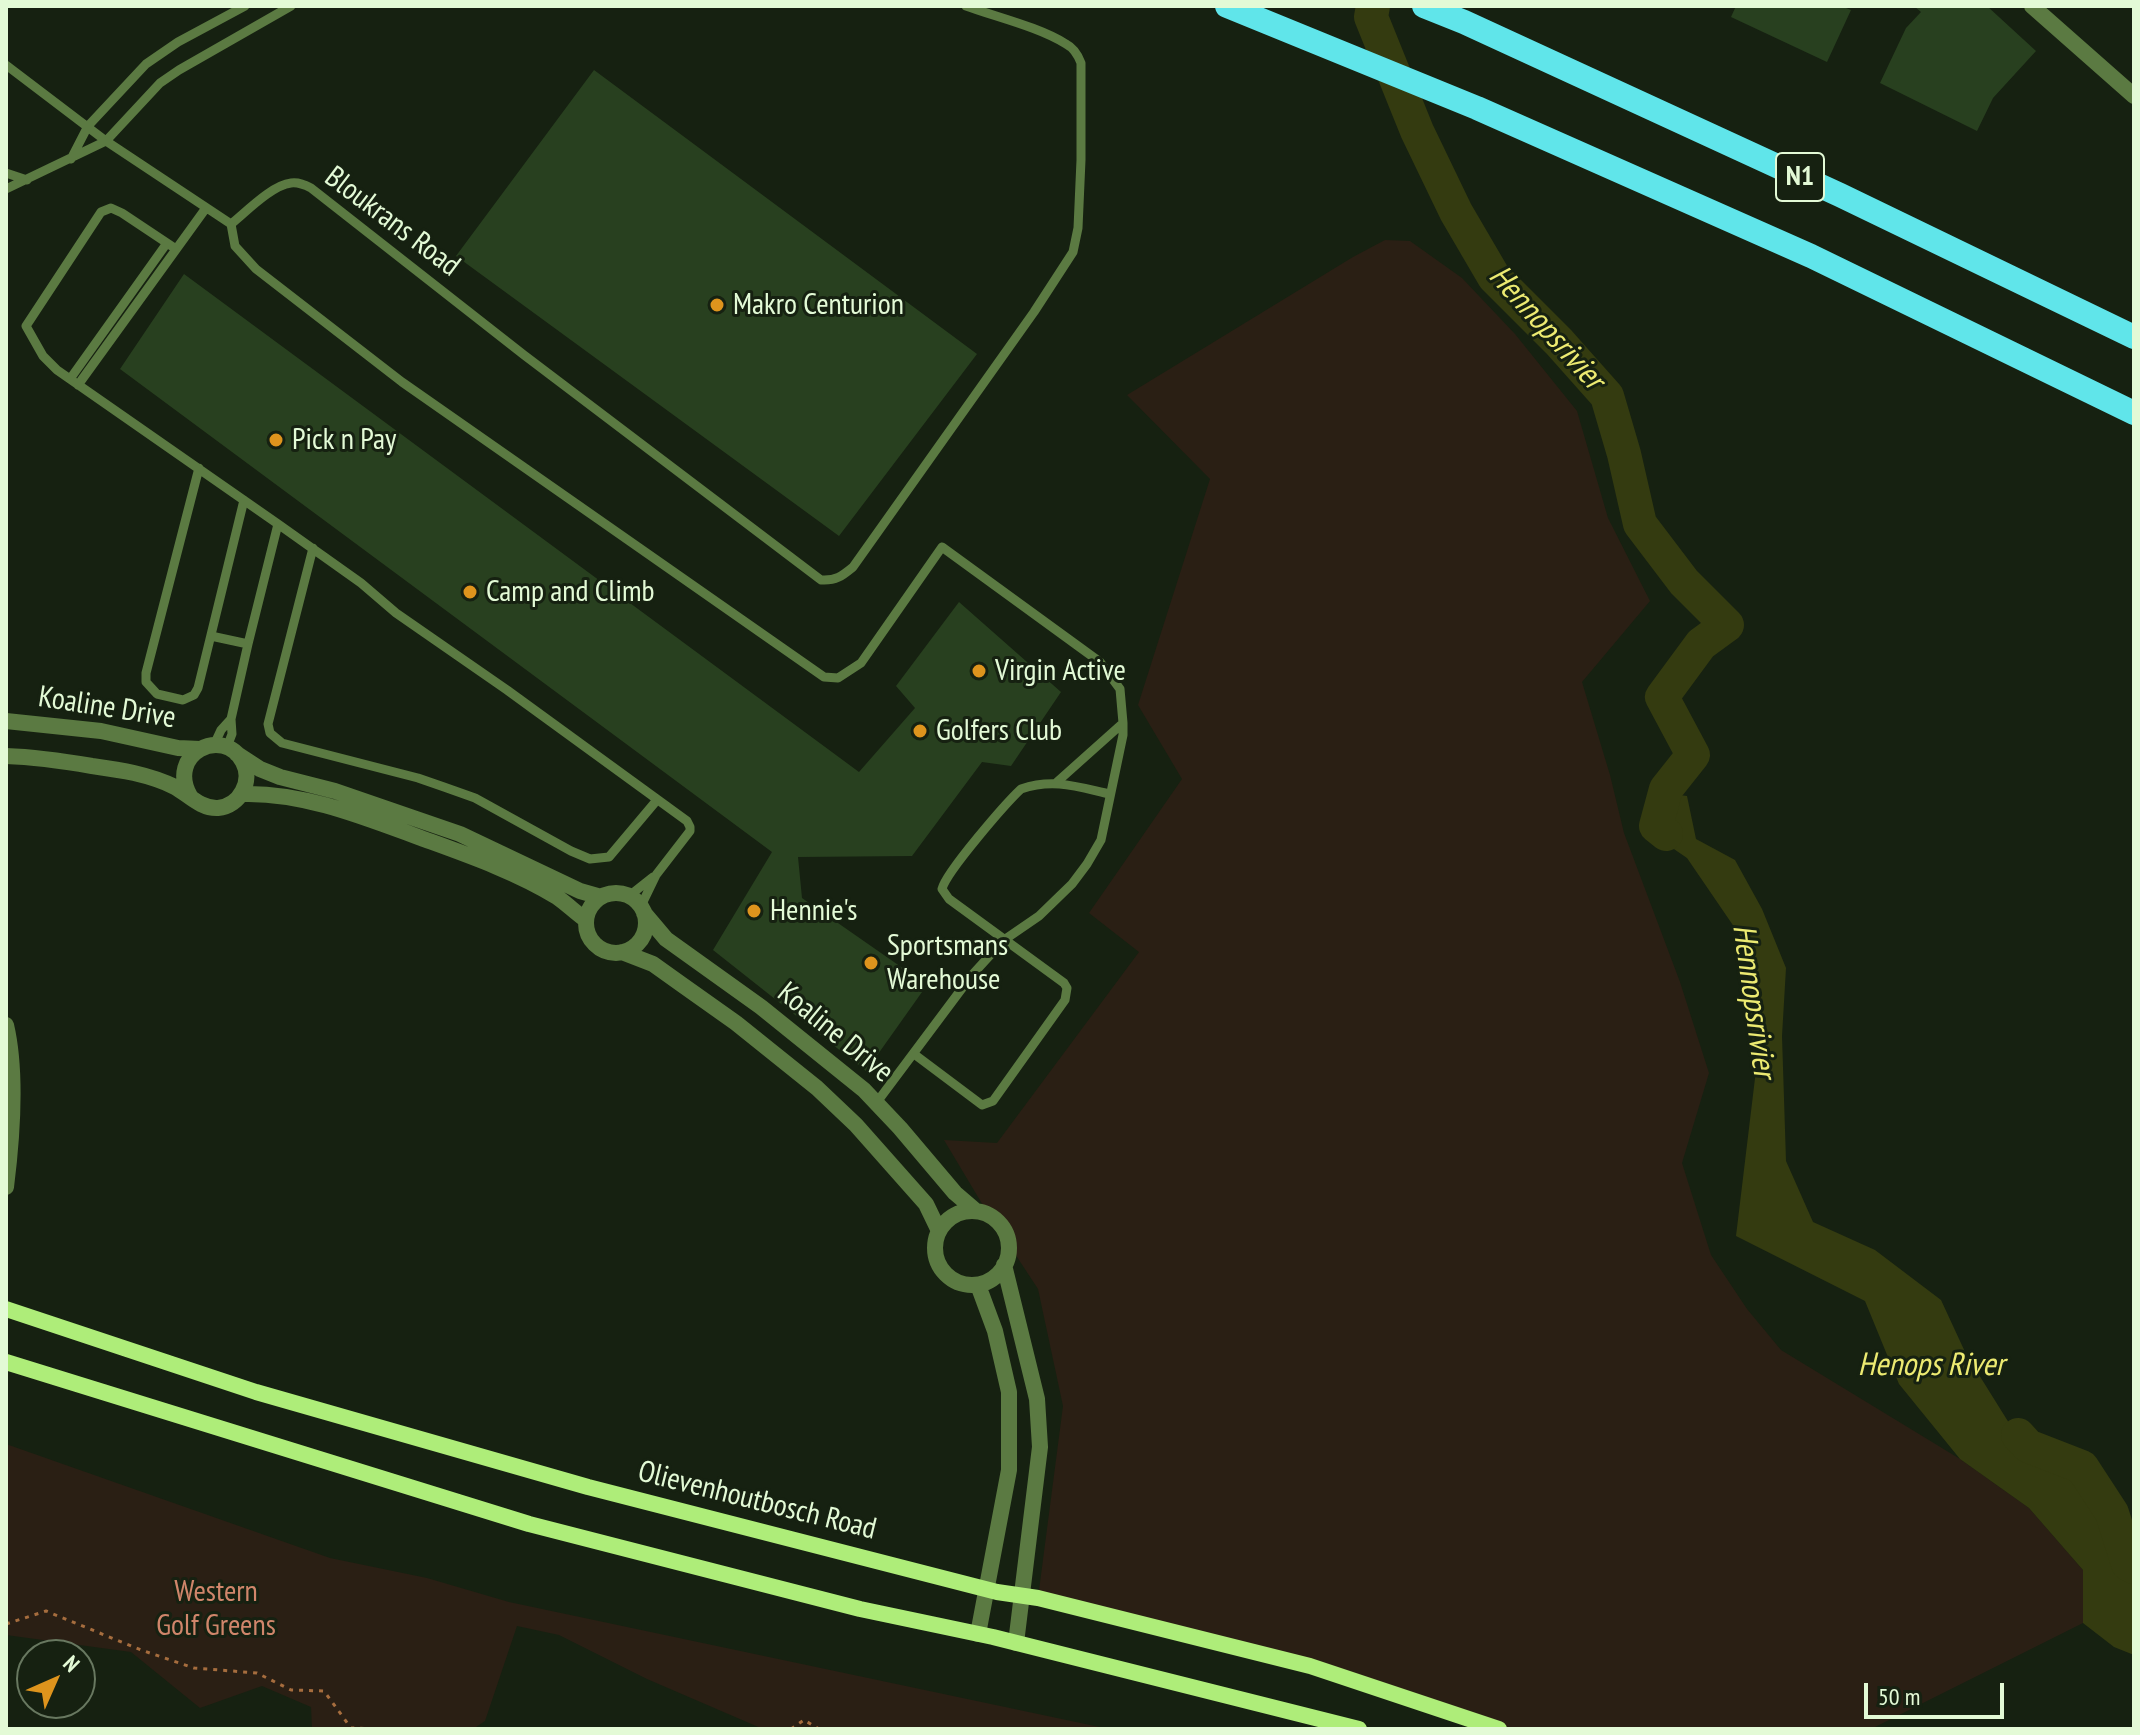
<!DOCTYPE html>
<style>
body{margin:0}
#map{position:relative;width:2140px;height:1735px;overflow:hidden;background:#162111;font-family:"PT Sans Narrow",sans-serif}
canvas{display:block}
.frame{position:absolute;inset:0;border:8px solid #e3fad6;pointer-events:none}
.north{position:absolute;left:16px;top:1639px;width:80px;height:80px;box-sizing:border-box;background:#162111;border:2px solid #687860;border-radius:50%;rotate:45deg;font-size:22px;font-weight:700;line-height:32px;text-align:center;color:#e3fad6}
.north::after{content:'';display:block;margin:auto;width:28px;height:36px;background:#de941d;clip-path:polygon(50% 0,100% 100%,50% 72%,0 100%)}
.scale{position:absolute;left:1864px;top:1683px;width:140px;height:36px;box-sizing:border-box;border:4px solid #e3fad6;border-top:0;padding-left:10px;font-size:24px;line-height:28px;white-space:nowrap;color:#e3fad6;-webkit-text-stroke:6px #162111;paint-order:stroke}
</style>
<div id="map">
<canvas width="2140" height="1735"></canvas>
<div class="frame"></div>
<div class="north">N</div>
<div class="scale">50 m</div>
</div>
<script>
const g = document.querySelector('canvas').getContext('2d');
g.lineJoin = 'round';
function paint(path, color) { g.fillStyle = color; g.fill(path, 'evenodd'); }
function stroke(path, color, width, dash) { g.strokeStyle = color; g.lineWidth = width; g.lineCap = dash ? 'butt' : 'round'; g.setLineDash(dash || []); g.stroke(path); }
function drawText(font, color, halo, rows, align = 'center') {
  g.font = font + ' "PT Sans Narrow",sans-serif'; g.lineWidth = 6; g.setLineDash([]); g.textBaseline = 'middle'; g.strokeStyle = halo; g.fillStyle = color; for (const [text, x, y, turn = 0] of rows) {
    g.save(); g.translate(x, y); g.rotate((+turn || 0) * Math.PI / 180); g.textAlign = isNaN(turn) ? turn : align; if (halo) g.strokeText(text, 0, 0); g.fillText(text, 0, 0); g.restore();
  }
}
const green = new Path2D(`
 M1385 240 1410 241 1462 278 1515 334 1577 411 1608 518 1650 601 1582 682 1610 775 1624 833 1680 982 1709 1073 1682 1163 1711 1255 1747 1309 1781 1350 1960 1459 2029 1508 2083 1570V1623L1871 1729H1496L1411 1700 1038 1598 1063 1406 1038 1289 981 1202 944 1140 997 1143 1139 952 1089 913 1182 779 1138 705 1210 479 1127 395 1353 257Z
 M6 1444 330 1558 427 1578 509 1602 1109 1729H763L647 1679 559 1635 517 1626 485 1721 473 1729H312L311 1707 262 1686 200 1708 131 1652 6 1635Z`);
const water = new Path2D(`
 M1657 792 1687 796 1696 839 1735 860 1762 909 1786 968 1782 1036 1786 1161 1813 1222 1875 1250 1941 1300 1966 1354 2009 1423 2040 1451 2082 1467 2112 1513 2128 1564 2134 1567V1655L2114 1647 2083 1623V1570L2029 1508 1960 1459 1899 1384 1865 1301 1736 1236 1756 1070 1741 937 1687 858 1646 830Z`);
const river = new Path2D(`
 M1373 6 1371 17 1417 131 1456 212 1494 277 1559 342 1607 396 1624 454 1640 524 1684 582 1727 625 1701 644 1662 697 1693 755 1666 789 1656 826 1666 834
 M2018 1435 2028 1446 2082 1467 2112 1513 2128 1564 2134 1567`);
const building = new Path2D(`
 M1736 6H1841L1851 10 1827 62 1731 17Z
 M1914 6H1987L2036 51 1993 98 1977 131 1880 83 1906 28 1921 12Z
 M594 70 977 354 839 536 456 256Z
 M184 274 859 772 915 708 896 686 959 602 1061 692 1011 766 982 762 912 856 798 857 802 898 927 985 866 1071 713 950 772 852 120 369Z`);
const path = new Path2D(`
 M6 1624 46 1611 141 1650 194 1668 257 1673 291 1690 324 1691 351 1728 380 1729
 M791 1729 804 1720 819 1729`);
const service = new Path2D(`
 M6 65 106 141 231 224C246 212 272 185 291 183 299 182 305 185 311 188L524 355 821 580C836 581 842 576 853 567L1034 312 1073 252 1078 228 1081 160V63C1078 55 1074 48 1066 44 1039 27 996 17 966 6
 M71 159 88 126 146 64 178 42 245 6
 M6 173 27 180
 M6 189 106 141 160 83 179 70 291 6
 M231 224 235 246 256 269 402 382 824 677 838 678 861 663 942 547 1100 662 1120 689 1123 723V735L1101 840 1087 864 1072 884 1039 916 1004 940 972 975 877 1102
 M176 249 122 213 111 208 101 212 26 326 43 356 57 370 278 524 361 583 396 613 507 690 687 821 690 827V831L656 875 641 906
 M70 379 167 243
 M78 385 206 208
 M199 468 146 673V682L157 694 183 700 194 695 198 688 244 500
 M313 548 268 724 270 733 282 743 418 778 444 787 475 798 571 851 590 859 609 857 657 800
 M211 636 248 644
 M214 745 221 730 231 719
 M227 747 232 734 231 719 248 644 278 524
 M1057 782 1123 723
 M629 896 653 877
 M914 1054 982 1105 993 1101 1065 1000 1067 988 1064 983 949 899 942 889C946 872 1006 803 1021 789 1054 778 1078 787 1110 794`);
const minor = new Path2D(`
 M2032 6 2134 96
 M6 721 101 731 178 748 200 749
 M237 754 260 769 280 777 335 791 460 834 580 891 601 897
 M6 756C35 757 63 761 92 766 106 768 120 770 134 773 147 776 163 781 175 787 189 795 201 809 218 808 240 806 253 781 243 762 223 725 166 754 190 796
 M242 794C303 792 364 817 421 838 465 854 517 872 557 897 567 904 576 913 586 920
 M586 923a30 30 0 1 1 60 0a30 30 0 1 1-60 0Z
 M644 913 666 939 761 1007 864 1090 900 1128 955 1193 976 1211
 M622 952 653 964 681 984 736 1023 817 1088 856 1125 926 1204 939 1231
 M6 1025C17 1072 12 1139 6 1187
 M935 1248a37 37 0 1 1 74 0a37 37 0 1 1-74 0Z
 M1004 1265 1037 1399 1040 1447 1016 1643
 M978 1285 995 1331 1009 1392V1470L978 1634`);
const secondary = new Path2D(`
 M6 1309 256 1392 588 1487 997 1592 1038 1598 1310 1666 1499 1729
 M6 1362 529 1524 860 1609 993 1637 1359 1729`);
const motorway = new Path2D(`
 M1227 6 1477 108 1811 256 2134 413
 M1424 6 1464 22 1840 195 2134 337`);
const markers = [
 [717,305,8,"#de941d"],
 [276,440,8,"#de941d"],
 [470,592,8,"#de941d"],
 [979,671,8,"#de941d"],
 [920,731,8,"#de941d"],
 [754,911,8,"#de941d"],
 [871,963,8,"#de941d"]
];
const shields = [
 [1800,177,48]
];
const shieldNames = [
 ["N1",1800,177]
];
const streetNames = [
 ["Bloukrans Road",392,222,37],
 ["Koaline Drive",107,708,9],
 ["Koaline Drive",835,1033,39],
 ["Olievenhoutbosch Road",757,1501,14]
];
const poiNames = [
 ["Makro Centurion",733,305],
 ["Pick n Pay",292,440],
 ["Camp and Climb",486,592],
 ["Virgin Active",995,671],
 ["Golfers Club",936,731],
 ["Hennie's",770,911],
 ["Sportsmans",887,946],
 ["Warehouse",887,980]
];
const parkNames = [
 ["Western",216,1592],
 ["Golf Greens",216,1626]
];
const waterNames = [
 ["Hennopsrivier",1546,328,48],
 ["Hennopsrivier",1753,1001,82],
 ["Henops River",1931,1366]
];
paint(green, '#2a1f14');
paint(water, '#343b10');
stroke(river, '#343b10', 34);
paint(building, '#28401f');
stroke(path, '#a66d3e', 3, [4, 6]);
stroke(service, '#5b7a42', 9);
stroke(minor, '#5b7a42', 16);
stroke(secondary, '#aeed79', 16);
stroke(motorway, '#60e5ea', 24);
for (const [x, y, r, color] of markers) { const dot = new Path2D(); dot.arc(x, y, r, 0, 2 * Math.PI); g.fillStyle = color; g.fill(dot); stroke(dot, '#162111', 3); }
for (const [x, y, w] of shields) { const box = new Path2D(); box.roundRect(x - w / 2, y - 24, w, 48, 6); g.fillStyle = '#162111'; g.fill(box); stroke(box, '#e3fad6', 2); }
drawText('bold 28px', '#e3fad6', null, shieldNames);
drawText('30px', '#e3fad6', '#162111', streetNames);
drawText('30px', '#e3fad6', '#162111', poiNames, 'left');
drawText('30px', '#d0866b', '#162111', parkNames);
drawText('italic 32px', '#ecea71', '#162111', waterNames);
</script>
